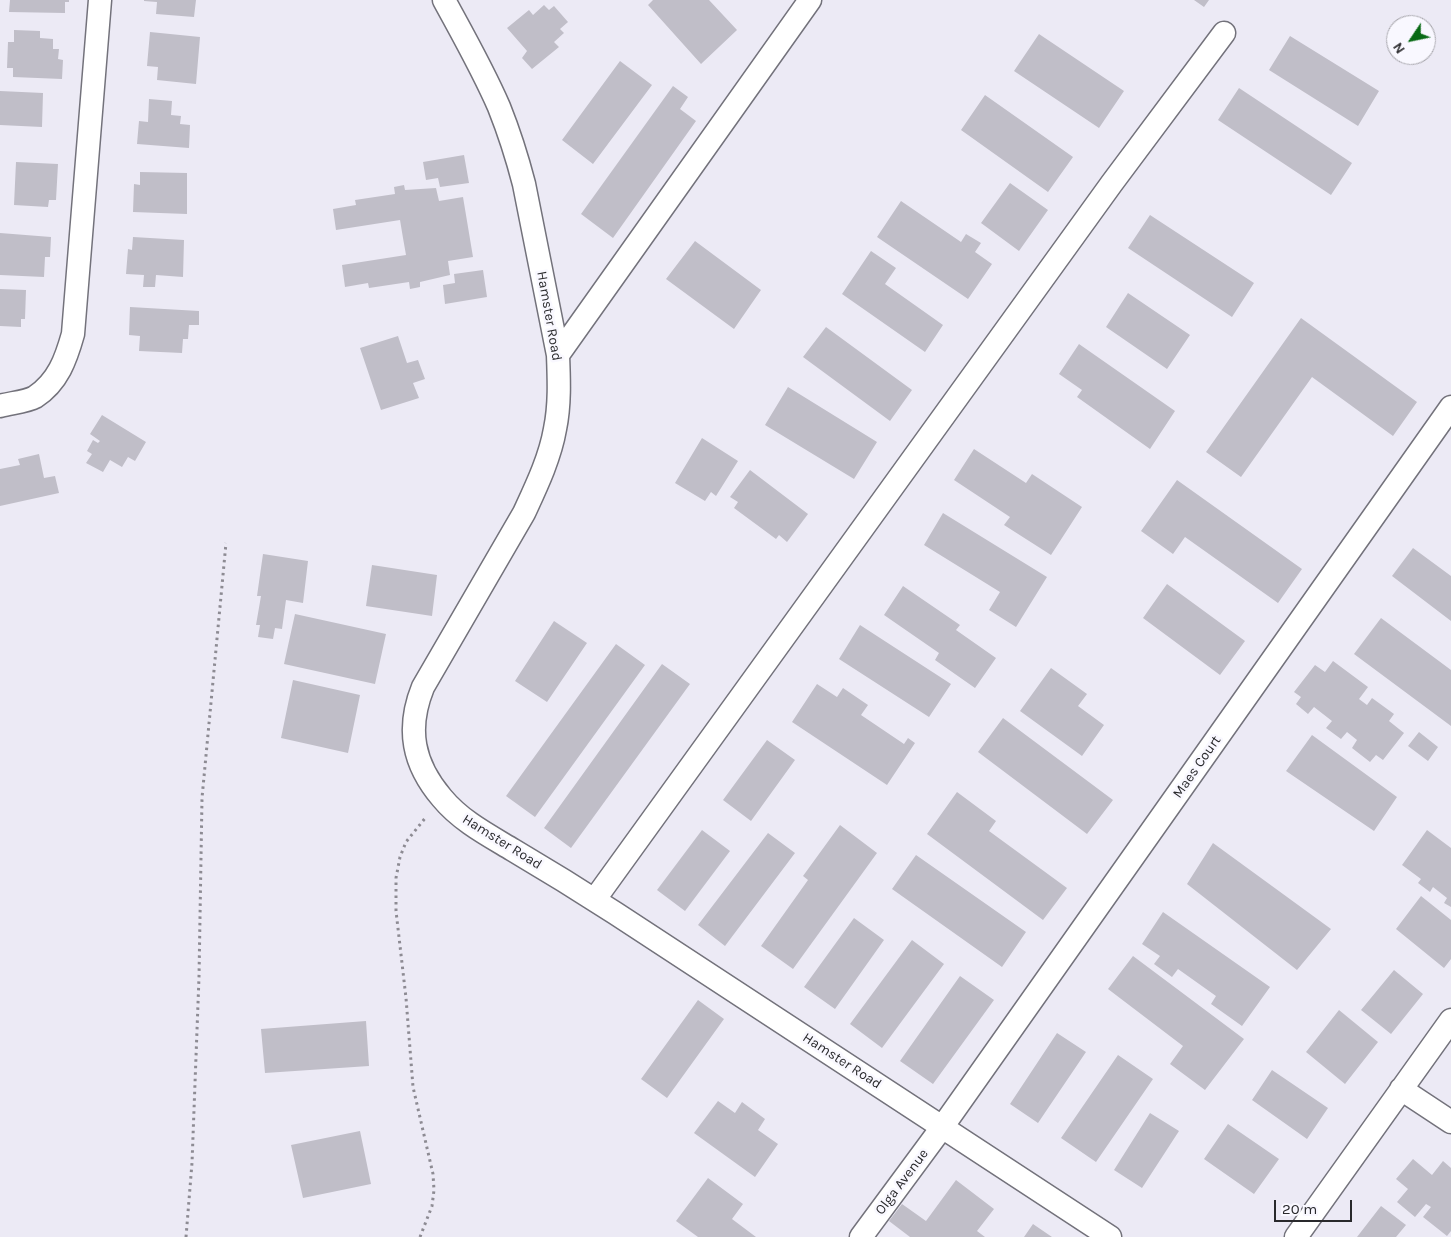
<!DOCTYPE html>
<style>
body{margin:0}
#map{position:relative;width:1451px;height:1237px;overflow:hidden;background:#eceaf5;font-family:Karla,sans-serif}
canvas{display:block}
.north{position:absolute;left:1386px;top:15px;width:50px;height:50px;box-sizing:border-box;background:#f9f8ff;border:1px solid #a6a5ab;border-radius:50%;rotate:236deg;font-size:14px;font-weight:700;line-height:20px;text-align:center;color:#29292c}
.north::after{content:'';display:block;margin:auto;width:18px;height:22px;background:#096a15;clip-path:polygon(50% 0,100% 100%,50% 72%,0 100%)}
.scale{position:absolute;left:1274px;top:1200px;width:78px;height:22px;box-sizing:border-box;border:2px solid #29292c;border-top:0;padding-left:6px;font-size:15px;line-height:18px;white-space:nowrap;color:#29292c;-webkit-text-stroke:4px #f9f8ff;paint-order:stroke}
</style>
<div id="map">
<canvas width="1451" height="1237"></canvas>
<div class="north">N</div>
<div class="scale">20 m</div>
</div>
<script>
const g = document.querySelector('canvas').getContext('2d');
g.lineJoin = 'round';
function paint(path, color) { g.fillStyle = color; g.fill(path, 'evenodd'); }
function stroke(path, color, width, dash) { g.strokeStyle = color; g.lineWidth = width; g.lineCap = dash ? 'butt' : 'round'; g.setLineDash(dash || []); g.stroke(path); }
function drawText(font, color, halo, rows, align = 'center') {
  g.font = font + ' Karla,sans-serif'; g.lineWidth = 5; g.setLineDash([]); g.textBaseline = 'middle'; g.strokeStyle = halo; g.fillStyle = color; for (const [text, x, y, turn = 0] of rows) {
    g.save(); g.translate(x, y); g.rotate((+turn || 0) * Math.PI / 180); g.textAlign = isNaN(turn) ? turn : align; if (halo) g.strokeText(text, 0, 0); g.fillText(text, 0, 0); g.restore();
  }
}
const building = new Path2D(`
 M10 0H69V2H65V13L9 12Z
 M144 0H196L194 17 156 14 157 2 144 1Z
 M653 0H709L737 30 701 64 648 5Z
 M1194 0H1209L1204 7Z
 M544 5 549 10 554 6 568 22 560 29 564 33 554 42 559 47 532 69 522 58 527 51 507 28 529 10 533 15Z
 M14 30 40 31V38L53 39V49H59L58 59 63 60 62 79 13 77V68H7L8 42H14Z
 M150 32 200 37 196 84 157 80 158 67 147 66Z
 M1039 34 1124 91 1099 128 1014 71Z
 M1290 36 1379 91 1358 126 1269 70Z
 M620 61 652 85 593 164 562 140Z
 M673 86 688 97 680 109 696 121 613 238 581 214Z
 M1239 88 1352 163 1331 195 1218 120Z
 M0 91 43 93 42 127 0 125Z
 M985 95 1073 157 1048 192 961 130Z
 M149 99 172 101 171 115 181 116 180 124 190 125 189 148 137 144 139 121 148 122Z
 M464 155 469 183 440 187 438 178 426 180 423 162Z
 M16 162 58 164 56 200H49L48 207 14 205Z
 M140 172 187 173V214L133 212 134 184 140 185Z
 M1010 183 1048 210 1019 251 981 223Z
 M404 185 405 190 436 188 439 201 463 197 473 257 448 261 450 275 420 282V287L410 289 409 282 369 288 368 283 345 287 342 265 406 255 403 238 400 220 336 230 333 209 356 205 355 200 395 194 394 187Z
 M901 201 961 242 966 234 981 243 975 252 992 264 968 299 877 237Z
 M1150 215 1254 283 1232 317 1128 248Z
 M0 233 51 237 50 257H45L44 277 0 275Z
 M133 237 184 240 183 277 156 275 155 287H143L144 275 126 274 128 249 132 250Z
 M695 241 761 290 734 329 666 279Z
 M871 251 896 268 885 284 943 325 925 352 842 294Z
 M483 270 487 297 445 304 443 285 455 283 454 274Z
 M0 289 26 290 25 319H21V327L0 326Z
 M1128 293 1190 335 1167 369 1106 327Z
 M130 307 199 311V325H189L188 339H183L182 353 139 351 140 336 129 335Z
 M1301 318 1417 402 1393 436 1312 377 1241 477 1206 452Z
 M826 327 912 390 890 421 803 357Z
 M398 336 407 363 418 360 425 379 413 383 419 398 381 410 360 348Z
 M1079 344 1175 411 1150 449 1077 397 1082 390 1059 374Z
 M788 387 877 442 854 479 765 425Z
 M102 415 146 442 135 461 128 457 122 467 110 460 103 472 86 463 92 454 87 451 93 440 98 443 100 441 90 434Z
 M702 438 738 461 716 496 711 492 705 501 675 483Z
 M974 449 1026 483 1032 474 1082 507 1051 555 1004 525 1010 517 954 480Z
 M39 454 44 478 55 476 59 493 0 506V469L20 465 18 459Z
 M750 470 808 514 787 542 779 535 776 539 734 508 738 502 730 497Z
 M1177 480 1302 569 1278 603 1185 537 1173 554 1141 531Z
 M943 513 1047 577 1016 627 989 610 1000 592 924 545Z
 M1413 548 1451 576V621L1392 576Z
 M263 554 308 561 303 603 286 600 282 629 275 628 273 639 258 637 260 625H256L261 596H257Z
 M372 565 437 575 432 616 366 606Z
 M1167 584 1245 641 1220 675 1143 618Z
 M903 586 960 625 956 630 996 658 975 688 935 660 939 653 884 615Z
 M295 614 386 634 375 684 284 664Z
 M1381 618 1451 670V726L1354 654Z
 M554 621 587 643 547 702 515 681Z
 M860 625 951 684 929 717 839 659Z
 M616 644 645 665 535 817 506 796Z
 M1333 661 1368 687 1359 699 1367 705 1372 698 1394 714 1389 721 1404 733 1383 760 1376 755 1370 762 1352 748 1357 740 1347 732 1341 739 1326 728 1332 721 1314 707 1308 714 1296 704 1301 697 1294 692 1315 665 1325 672Z
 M662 664 690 684 571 848 544 828Z
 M1051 668 1087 694 1078 706 1104 725 1082 756 1020 711Z
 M293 680 360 695 348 753 281 738Z
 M817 684 837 697 843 688 868 705 861 715 904 744 908 738 915 743 887 785 792 722Z
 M1003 718 1113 800 1087 834 978 752Z
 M1419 732 1438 747 1428 761 1408 746Z
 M1312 735 1397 797 1374 831 1286 771Z
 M767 740 795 760 751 821 723 800Z
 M957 792 996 821 989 831 1067 888 1043 920 927 834Z
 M840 825 877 853 793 969 761 946 808 880 803 876Z
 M702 830 730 851 685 911 657 890Z
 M1427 830 1451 848V907L1444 903 1447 898 1433 887 1430 892 1418 883 1421 879 1402 865Z
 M768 833 795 853 725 946 698 925Z
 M1213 843 1331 929 1297 970 1187 884Z
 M916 855 1026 932 1002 967 892 889Z
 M1421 896 1451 920V959L1444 968 1396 929Z
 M1163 912 1270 987 1242 1026 1211 1004 1216 996 1178 969 1172 977 1154 964 1160 956 1142 944Z
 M854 918 884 940 835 1009 804 987Z
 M912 940 944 964 882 1048 850 1024Z
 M1133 956 1244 1039 1205 1090 1170 1064 1183 1046 1108 989Z
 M1394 970 1423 994 1391 1034 1361 1010Z
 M960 976 994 1000 933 1084 900 1061Z
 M698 1000 724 1019 667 1098 641 1079Z
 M1339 1010 1378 1042 1345 1084 1306 1052Z
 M366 1021 369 1066 265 1073 261 1029Z
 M1057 1033 1086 1052 1038 1123 1010 1104Z
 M1118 1055 1153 1079 1096 1162 1061 1138Z
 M1272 1070 1328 1108 1307 1139 1252 1100Z
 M718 1101 735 1113 742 1102 765 1119 758 1130 778 1144 755 1177 694 1133Z
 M1150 1113 1179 1131 1142 1188 1114 1170Z
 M1228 1124 1279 1159 1254 1194 1204 1159Z
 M360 1131 371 1184 303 1198 291 1145Z
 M1413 1159 1432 1175 1443 1161 1451 1168V1231L1447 1236 1423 1217 1431 1207 1426 1204 1415 1217 1397 1202 1408 1189 1396 1179Z
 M708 1178 743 1204 732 1219 756 1237H698L676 1221Z
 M956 1180 994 1209 977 1231 985 1237H910L889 1221 902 1204 926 1221Z
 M1381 1206 1406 1225 1396 1237H1357Z
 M1033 1224 1052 1237H1024Z`);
const path = new Path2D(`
 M186 1237 192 1163 199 977 202 798 226 543
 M420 1237 432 1206 434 1190 433 1174 413 1087 406 998 396 911V878L400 857 406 842 426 817`);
const minor = new Path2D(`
 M444 0C463 35 483 70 499 107 509 132 517 157 524 184L558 355C559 380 560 405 555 429 550 458 536 487 524 513L423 687C406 729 413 764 442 798 461 821 488 835 513 850 547 870 581 891 615 913 780 1020 945 1128 1110 1237
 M558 355 810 0
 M0 406C10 403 26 402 35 397 58 382 66 359 73 334L100 0
 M595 899 1112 183 1224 33
 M1401 1089 1451 1122
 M861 1237 943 1126 1451 407
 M1296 1237 1451 1020`);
const streetNames = [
 ["Hamster Road",549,316,80],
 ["Maes Court",1197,767,-55],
 ["Hamster Road",502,842,32],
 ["Hamster Road",842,1061,33],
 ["Olga Avenue",902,1182,-53]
];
paint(building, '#c0bec8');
stroke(minor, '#73727b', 25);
stroke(path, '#8d8b93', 3, [2.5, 4]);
stroke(minor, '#fff', 22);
drawText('14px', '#29292c', '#f9f8ff', streetNames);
</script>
